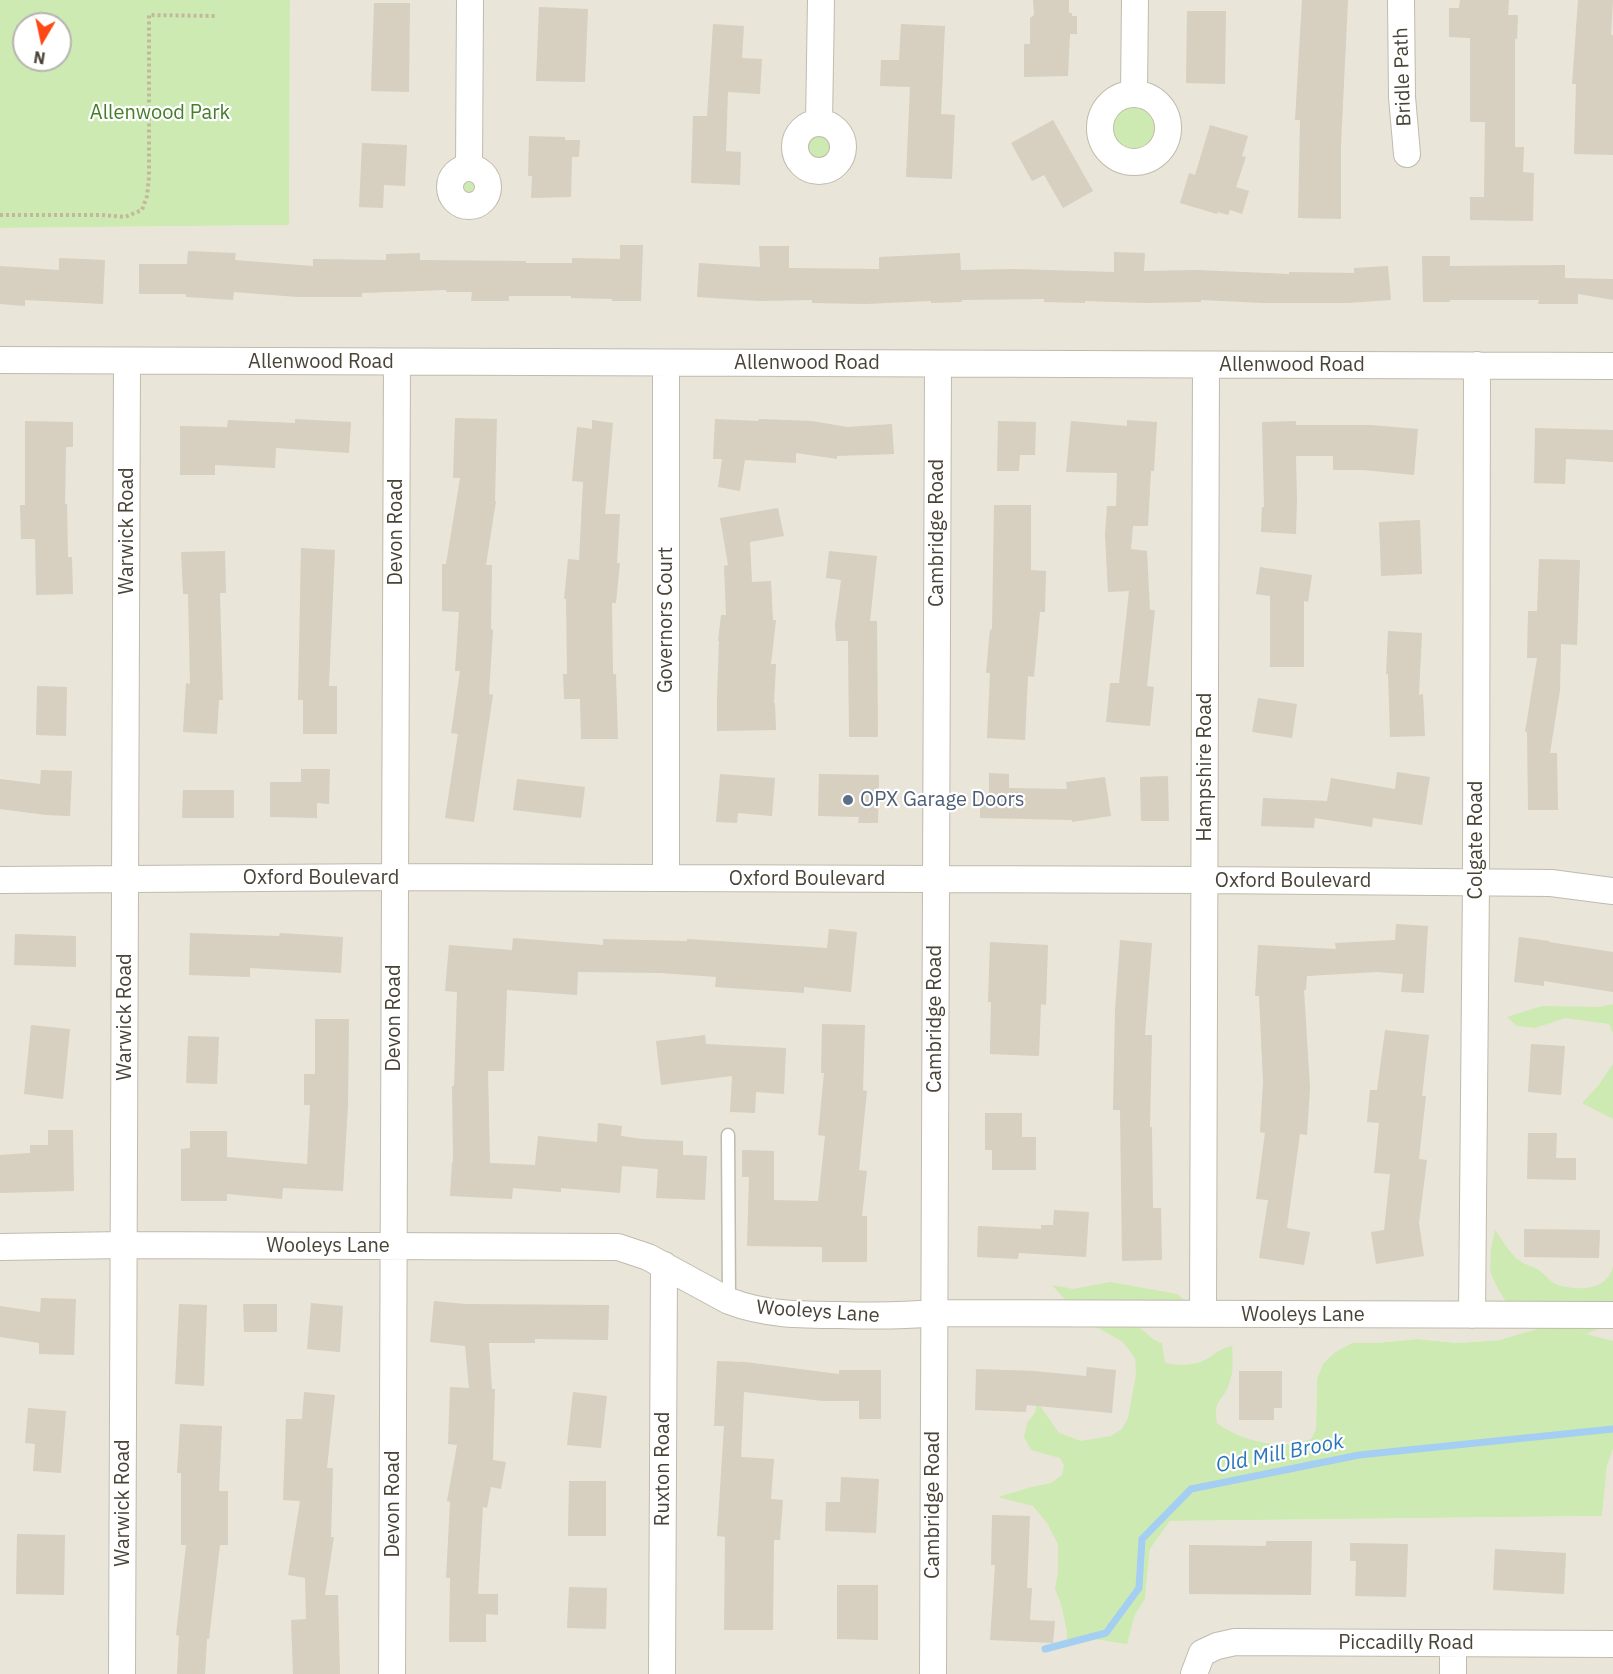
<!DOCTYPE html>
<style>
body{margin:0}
#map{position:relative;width:1613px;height:1674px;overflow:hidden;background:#f5f2ea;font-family:"IBM Plex Sans",sans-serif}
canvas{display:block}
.north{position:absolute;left:12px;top:12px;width:60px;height:60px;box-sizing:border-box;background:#fff;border:2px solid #b7b4af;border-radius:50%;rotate:189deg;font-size:16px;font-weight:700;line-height:24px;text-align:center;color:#4a4437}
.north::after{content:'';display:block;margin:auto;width:21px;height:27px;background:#ff4817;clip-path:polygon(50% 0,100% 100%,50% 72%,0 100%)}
</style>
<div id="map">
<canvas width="1613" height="1674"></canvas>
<div class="north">N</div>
</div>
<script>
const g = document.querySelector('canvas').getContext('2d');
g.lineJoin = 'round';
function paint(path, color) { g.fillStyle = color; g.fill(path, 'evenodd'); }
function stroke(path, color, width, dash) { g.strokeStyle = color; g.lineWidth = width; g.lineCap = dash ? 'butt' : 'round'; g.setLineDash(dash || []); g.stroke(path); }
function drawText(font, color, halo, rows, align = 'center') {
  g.font = font + ' "IBM Plex Sans",sans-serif'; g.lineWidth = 4.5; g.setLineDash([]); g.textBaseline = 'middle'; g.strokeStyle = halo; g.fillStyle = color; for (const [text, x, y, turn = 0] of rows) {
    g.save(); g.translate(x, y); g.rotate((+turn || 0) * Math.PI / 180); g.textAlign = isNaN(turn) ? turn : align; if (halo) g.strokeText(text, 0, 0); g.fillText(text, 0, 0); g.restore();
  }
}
const residential = new Path2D(`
 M290 0H1613V1344L1500 1340 1457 1343 1417 1339 1376 1343H1352L1317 1379 1316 1429 1311 1439 1301 1443 1081 1441 1066 1644 1086 1638 1127 1643 1135 1615 1145 1599 1150 1549 1170 1521 1602 1516 1607 1466 1613 1449V1674H0V228L289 225Z`);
const green = new Path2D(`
 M0 0H290L289 225 0 228ZM24 24H60V60H24Z
 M1100 128a34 34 0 1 1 68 0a34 34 0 1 1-68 0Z
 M795 147a24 24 0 1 1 48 0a24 24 0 1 1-48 0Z
 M480 171C485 176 488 181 487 189 484 220 431 201 457 172Z
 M1613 1004V1033L1609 1024 1565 1018 1535 1028 1517 1026 1507 1017 1542 1006 1600 1007Z
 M1613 1064V1119L1582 1103 1598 1086Z
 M1495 1230C1502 1240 1509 1252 1518 1260 1523 1264 1530 1265 1535 1268 1544 1272 1548 1281 1558 1285 1578 1291 1608 1291 1613 1266V1323L1586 1334 1613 1341V1449L1607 1466 1602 1516 1170 1521 1150 1549 1145 1599 1135 1615 1127 1644 1086 1638 1066 1644 1067 1631 1061 1604 1055 1589 1058 1572V1544L1047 1523 1033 1506 998 1497 1032 1487 1051 1483 1062 1475 1064 1465 1060 1458 1031 1450 1024 1437 1027 1423 1035 1413 1039 1392 1040 1406 1059 1433 1081 1441 1111 1436 1122 1429 1128 1418 1136 1375 1135 1358 1123 1342 1083 1319 1052 1285 1073 1289 1110 1282 1177 1294 1188 1303 1140 1328 1154 1340 1162 1343 1165 1363C1180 1366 1194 1366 1207 1359 1217 1353 1220 1348 1232 1346 1233 1359 1234 1371 1229 1384 1223 1402 1213 1398 1217 1423 1242 1442 1281 1450 1311 1439L1316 1429 1317 1379 1323 1364 1334 1353 1352 1343H1376L1417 1339 1457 1343 1500 1340 1541 1328 1506 1302 1495 1283 1490 1271 1491 1249Z`);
const stream = new Path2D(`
 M1045 1649 1106 1633 1139 1588 1142 1539 1191 1489 1359 1455 1613 1429`);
const building = new Path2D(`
 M1033 0H1069V13H1072V16H1077V34H1070L1068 76 1024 77V44H1030V18L1034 15Z
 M1302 0H1348L1341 145V219L1298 218 1300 120H1295Z
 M1460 0H1509L1508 15H1518L1517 39H1515V147H1524L1523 172 1534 173 1533 221 1470 220V197H1484L1485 122H1470V38L1449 37V8H1459Z
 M1578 0H1613L1611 35H1613V155L1574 154 1576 84H1572Z
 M374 3H410L409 92 371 91Z
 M539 7 588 9 585 82 536 81Z
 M1187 11H1226L1225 84 1186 83Z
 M713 24 744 26 742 58 762 59 760 94 728 92 726 151 741 152 740 185 691 183 693 116H707Z
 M901 24 945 26 941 114 955 115 952 179 906 177 910 87 880 86 881 60H899Z
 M1053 120 1093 191 1063 208 1044 175 1032 181 1011 143Z
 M1210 125 1248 136 1242 156 1246 157 1236 187 1249 191 1242 214 1230 210 1228 215 1218 212 1217 214 1180 203 1189 173 1195 175Z
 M529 136 565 137V140H580L579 157H572L571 197 531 198 532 176H528Z
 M362 143 407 145 405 186 384 185 383 208 359 207Z
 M620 245H643L641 301H612V299L571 298V296H509V301H471L472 292H446V290L362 293V297H297L234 292 233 300 186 297V294H139V264H187L188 251 236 253 235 260 313 266V259L386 260V254L420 253V260L526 261V263H572V258L620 259Z
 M759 246H789V268L879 269V257L960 253 961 270 1015 269 1114 272V252L1145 253 1144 271 1197 270 1289 274V272L1354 273V268L1388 266 1391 300 1347 303H1263L1201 300V302L1145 303 1085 301V303L1044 302V299L962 300V302L931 303V301L866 304 812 303V300L759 301 697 297 699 263 760 267Z
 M1422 256H1450V266L1565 265V278L1613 279V300L1578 294V304H1538L1539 300H1450V302H1423Z
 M59 258 105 260 103 304 25 300V306L0 304V266L59 270Z
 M455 418 497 419 495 501H496L486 565H492L491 629 493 630 489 694 493 695 474 822 445 818 458 734 451 733 460 671H455L459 612 442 611V564H446L460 478H453Z
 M295 419 351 422 349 453 276 448 275 468 215 465V475H180V426L227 427 228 420 295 423Z
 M715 419 758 421 759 419 812 421 847 427 892 424 894 454 837 456V459L796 453V463L745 460 740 491 718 487 722 459H713Z
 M592 420 613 423 605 514H620L617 563H620L616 603H612L613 674H616L618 739H581L580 699H564L563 674H567L566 599H564L568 559 579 560 583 482 572 481 577 427 592 429Z
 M1127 420 1157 422 1154 471H1151L1148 526H1133L1131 549 1147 551 1150 610H1155L1147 686 1154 687 1150 726 1106 722 1110 683H1119L1129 591 1108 592 1105 535 1107 506H1116L1117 473 1066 472 1071 421 1127 426Z
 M25 421 73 422V447H66L65 504H67L68 557H72L73 594 36 595 35 539H21L20 505H25Z
 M998 421 1036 422 1035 455H1020L1019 471H997Z
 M1296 421V425H1371L1418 429 1414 475 1363 470H1333V456H1296L1297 501 1296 534 1261 532 1262 507H1264L1262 422Z
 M1535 428 1613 430V462L1566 459 1565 484 1534 483Z
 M994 505H1031V570L1046 571 1045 612H1040L1034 677 1028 676 1025 740 987 738 990 673H986L990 629 992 630Z
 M778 508 784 536 750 542 752 582 771 581 773 620H776L771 664H776L774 703H775L776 730 717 731V696L719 641H718L721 615H726L724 566 728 565 720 518Z
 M1420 520 1422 574 1381 576 1379 522Z
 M301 548 335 550 329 686H337V734H303V700H298Z
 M225 551 226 593H220L223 700H219L217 734 183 732 186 683 190 684 188 594H183L181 552Z
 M829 551 877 556 870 621H877L878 737H849L848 641H836L835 624 841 580 826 578Z
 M1539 559 1580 560 1577 645 1561 644 1560 690 1550 753H1557L1558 810H1528L1527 732H1525L1537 658H1527L1528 611H1537Z
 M1260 567 1312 575 1308 602 1304 601V667H1270V596L1256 594Z
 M1388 631 1422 633 1419 695 1423 694 1425 736 1390 737 1388 674H1386Z
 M37 686 67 687 66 736 36 735Z
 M1258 698 1297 704 1292 738 1252 732Z
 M301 769H330L329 804 317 803V818L270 817V782H301Z
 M41 770 72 771 70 816 46 815 0 809V779L40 784Z
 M1397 772 1430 777 1422 825 1373 818 1372 827 1315 818 1314 828 1261 826 1263 798 1327 801 1331 778 1395 789Z
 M989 773 1009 774V788L1067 789 1066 782 1105 777 1111 816 1072 822V820L980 818V794H989Z
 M720 774 775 778 772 816 738 813 737 823 716 822Z
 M819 774 879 775 878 823H858L859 817 818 816Z
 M1168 776 1169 821H1141L1140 777Z
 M517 779 585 787 581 818 513 810Z
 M183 790H234V818H182Z
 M1396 924 1428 926 1424 993 1401 992 1403 974 1377 972 1307 976 1306 990H1304L1310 1088 1307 1135 1300 1134 1287 1228 1310 1232 1304 1265 1259 1258 1268 1200 1256 1199 1265 1133 1260 1132 1263 1082 1259 996H1255L1258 945 1336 949 1335 943 1395 940Z
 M829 929 857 932 851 992 804 987V993L715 987 716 977 661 973 578 972 577 995 507 990 504 1071H488L490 1163 535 1165 538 1136 597 1142 598 1123 622 1126 621 1136 643 1139 683 1141V1155L707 1156 705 1200 656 1198 658 1169 622 1166 620 1193 561 1188V1192L513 1188 512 1199 450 1196 452 1162H453L452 1086H454L457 992 445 991 449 945 512 950 513 938 603 945V939L687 941V939L827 948Z
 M190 933 279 936 280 933 343 937 341 973 250 968V977L189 975Z
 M15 934 76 936V967L14 965Z
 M1519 937 1549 941V942L1613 952V992L1544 981V986L1514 982Z
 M1120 940 1152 943 1145 1035H1152L1150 1127H1152L1153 1208H1161L1162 1260 1122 1261 1120 1110H1113L1115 1010Z
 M990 942 1048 945 1046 1005 1041 1004 1039 1056 990 1054 991 1002H988Z
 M315 1019H349L348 1105 343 1191 283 1188 282 1199 227 1194V1201H181V1149L190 1148V1131H227V1157L307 1164 310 1105H304V1074H315Z
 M822 1024 865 1025 863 1090 867 1091 859 1170 867 1171 862 1216H867V1262H822V1247L747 1246 749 1177H742V1150L774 1151V1200L818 1201 825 1136 818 1135 824 1073H821Z
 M31 1025 70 1029 63 1099 24 1094Z
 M1385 1030 1429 1035 1422 1096H1426L1419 1159 1427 1160 1419 1223 1424 1256 1376 1264 1371 1232 1384 1230 1390 1174 1374 1173 1379 1123 1367 1122 1370 1090H1377Z
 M705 1035 706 1044 786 1048 784 1094 756 1092 755 1113 730 1112 732 1076 661 1085 656 1041Z
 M188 1036 219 1037 217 1084 186 1083Z
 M1531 1044 1565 1046 1561 1095 1528 1092Z
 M985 1113H1022V1137H1036V1170H992V1150H985Z
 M48 1130H73L74 1191 0 1193V1155L30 1153V1145H48Z
 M1528 1133H1557L1556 1158H1576V1180L1527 1179Z
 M1054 1210 1089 1212 1086 1257 1019 1253 1018 1259 977 1257 978 1226 1041 1229V1225H1053Z
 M1524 1229 1600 1230 1599 1258 1524 1257Z
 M41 1298 76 1299 74 1355 39 1354V1343L0 1337V1306L40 1312Z
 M434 1301 465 1304 609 1305 608 1340 535 1339V1343H489L492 1389H495L493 1460 506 1462 501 1489 491 1487 487 1508 483 1507 478 1594H498V1615L486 1614V1642H449L450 1578H446L450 1502 447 1501 457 1445 448 1444 450 1387 469 1388 465 1346 430 1342Z
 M311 1303 343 1306 340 1352 307 1349Z
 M179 1304 207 1305 204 1386 175 1384Z
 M243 1304H277V1332H244Z
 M717 1361 745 1362 839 1374V1370H881V1419H859V1401H823L744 1392 741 1457 774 1459 771 1499 783 1500 780 1540H774L773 1630H724L725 1537 717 1536 724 1426H714Z
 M1087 1367 1116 1370 1112 1413 1027 1405 1026 1412 975 1410 976 1369 1034 1371 1086 1376Z
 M1239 1371H1282V1408H1274V1420H1239Z
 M304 1392 335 1395 327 1468H333L331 1537H334L325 1595H338L340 1674H293L291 1620 306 1619 305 1578 288 1575 300 1501 283 1500 286 1419H302Z
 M573 1392 607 1396 601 1448 567 1445Z
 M28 1408 66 1411 61 1473 33 1471 35 1444 25 1443Z
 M180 1424 222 1426 219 1491H228V1545H220L209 1639H207L205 1674H177L179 1636 176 1635 186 1545H181V1473H177Z
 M841 1477 879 1479 876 1533 825 1531 826 1502H840Z
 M569 1481H606V1536H568Z
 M992 1515 1030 1516 1027 1588H1032L1030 1620 1055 1621 1053 1643 990 1640 995 1565H991Z
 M17 1534 65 1535 64 1595 16 1594Z
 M1266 1541H1312L1311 1595 1189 1594V1545L1266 1546Z
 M1350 1543 1408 1544 1406 1597 1355 1596 1356 1561H1350Z
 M1495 1549 1566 1553 1564 1594 1493 1590Z
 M837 1585H878V1640L837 1639Z
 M569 1587 607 1588 606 1629 567 1628Z`);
const path = new Path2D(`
 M0 215H102L125 217 142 210 147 196 149 177V15L215 16`);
const service = new Path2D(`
 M728 1135 729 1301`);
const minor = new Path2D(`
 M1401 0 1402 97 1407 154
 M1134 93 1135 0
 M1100 128a34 34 0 1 1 68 0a34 34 0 1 1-68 0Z
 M819 123 821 0
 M795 147a24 24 0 1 1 48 0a24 24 0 1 1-48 0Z
 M469 168 470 0
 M450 187a19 19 0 1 1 38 0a19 19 0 1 1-38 0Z
 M0 360 1613 366
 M666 363V878
 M0 880 395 877 1205 880 1551 883 1613 891
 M0 1247 124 1245 618 1247 648 1257 729 1301C765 1315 802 1315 840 1315 872 1316 903 1316 934 1313L1613 1315
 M1203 1314 1206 365
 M1472 1315 1476 882 1477 365
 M122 1674 127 361
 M392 1674 397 362
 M662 1674 664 1265
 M933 1674 938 364
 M1194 1674 1202 1653 1217 1646 1235 1642 1613 1644
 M1453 1674V1643`);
const markers = [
 [848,800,6,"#5c6f8a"]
];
const streetNames = [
 ["Bridle Path",1403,77,-92],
 ["Allenwood Road",321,362],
 ["Allenwood Road",807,363],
 ["Allenwood Road",1292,365],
 ["Warwick Road",127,531,-90],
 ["Devon Road",396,532,-90],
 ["Cambridge Road",937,533,-90],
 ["Governors Court",666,620,-90],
 ["Hampshire Road",1205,767,-90],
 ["Colgate Road",1476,840,-90],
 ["Oxford Boulevard",321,878],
 ["Oxford Boulevard",807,879],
 ["Oxford Boulevard",1293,881],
 ["Warwick Road",125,1017,-90],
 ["Devon Road",394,1018,-90],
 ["Cambridge Road",935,1019,-90],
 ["Wooleys Lane",328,1246],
 ["Wooleys Lane",818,1312,4],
 ["Wooleys Lane",1303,1315],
 ["Ruxton Road",663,1469,-90],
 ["Warwick Road",123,1503,-90],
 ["Devon Road",393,1504,-90],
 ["Cambridge Road",933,1505,-90],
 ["Piccadilly Road",1406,1643]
];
const parkNames = [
 ["Allenwood Park",160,113]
];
const serviceNames = [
 ["OPX Garage Doors",860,800]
];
const waterNames = [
 ["Old Mill Brook",1280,1454,-11]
];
paint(residential, '#e9e5d8');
paint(green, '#cdeab2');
stroke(stream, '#a5cef3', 7);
paint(building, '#d7cfbf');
stroke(service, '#c1bbac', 15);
stroke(minor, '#c1bbac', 28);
stroke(path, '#c4b89c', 4, [3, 3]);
stroke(service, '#fff', 12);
stroke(minor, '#fff', 26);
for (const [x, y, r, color] of markers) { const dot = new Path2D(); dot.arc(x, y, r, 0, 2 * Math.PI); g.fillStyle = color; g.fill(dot); stroke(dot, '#fff', 2); }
drawText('20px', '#4a4437', '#fff', streetNames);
drawText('20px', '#437e28', '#fff', parkNames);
drawText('20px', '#4e5e75', '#fff', serviceNames, 'left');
drawText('italic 21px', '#2c75ba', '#fff', waterNames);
</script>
